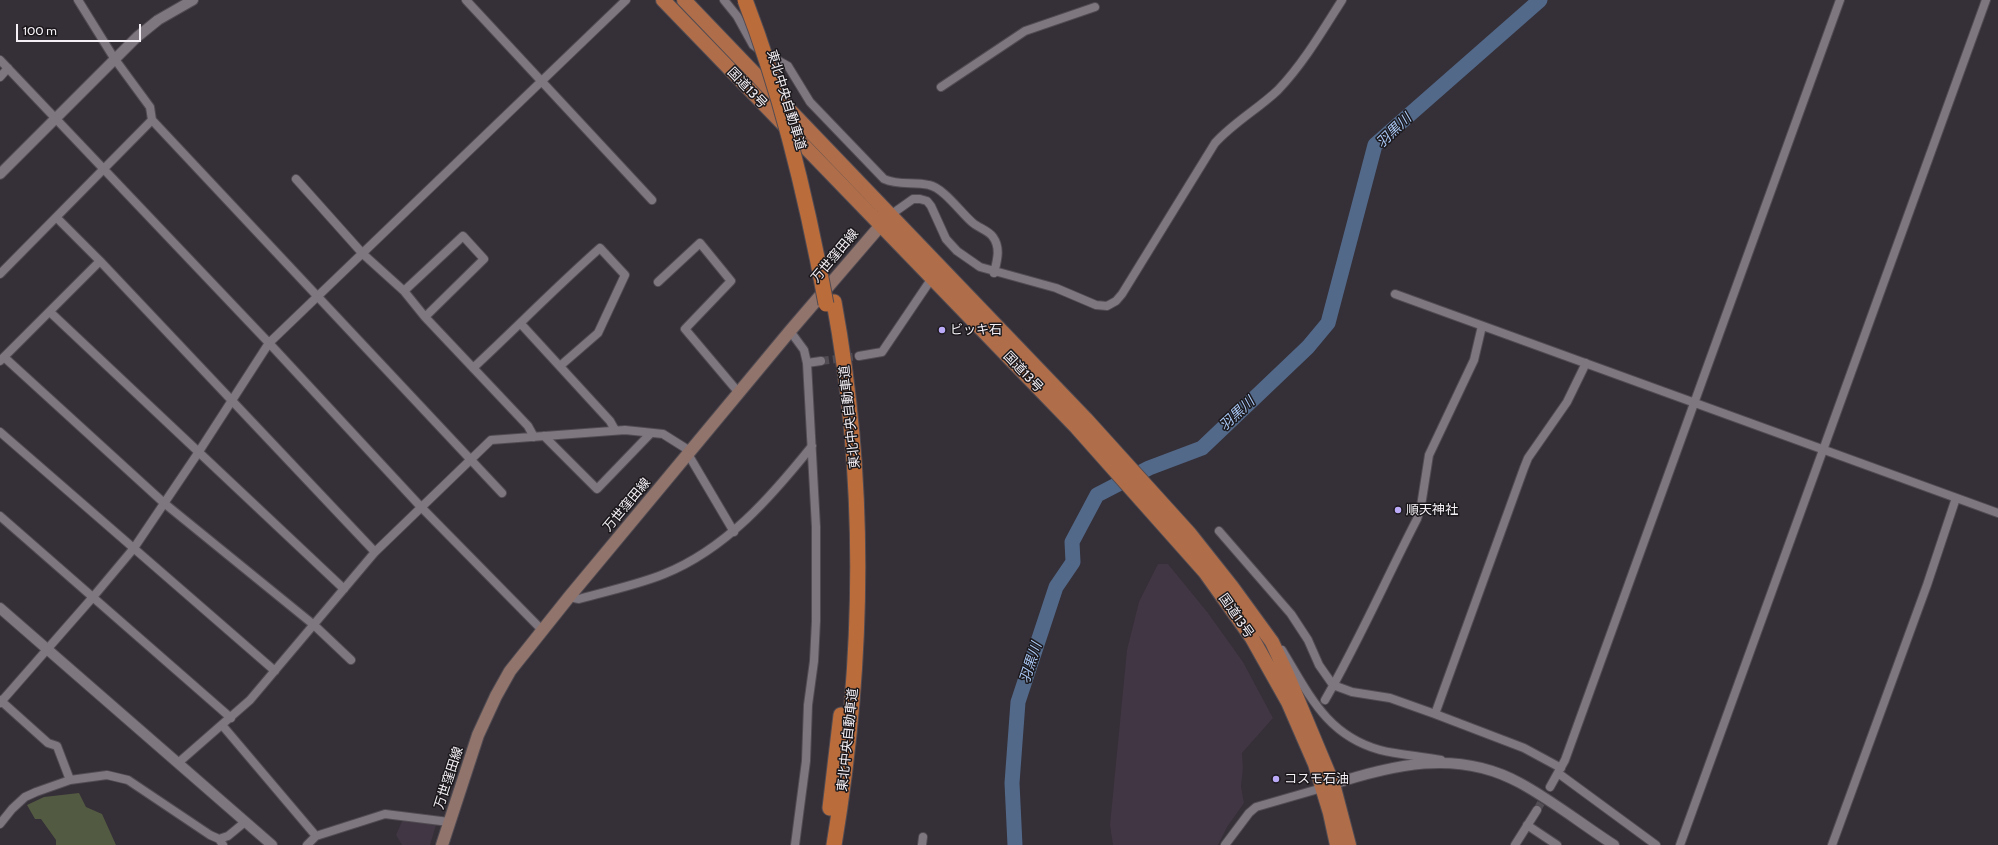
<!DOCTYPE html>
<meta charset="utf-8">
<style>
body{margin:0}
#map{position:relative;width:1998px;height:845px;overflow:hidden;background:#352f37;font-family:Cabin,sans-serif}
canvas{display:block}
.scale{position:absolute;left:16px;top:24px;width:125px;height:18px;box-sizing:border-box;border:2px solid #f4f0f5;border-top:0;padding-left:5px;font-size:12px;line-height:14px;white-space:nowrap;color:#f4f0f5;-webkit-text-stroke:3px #1b181c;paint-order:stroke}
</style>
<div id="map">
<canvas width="1998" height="845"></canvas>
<div class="scale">100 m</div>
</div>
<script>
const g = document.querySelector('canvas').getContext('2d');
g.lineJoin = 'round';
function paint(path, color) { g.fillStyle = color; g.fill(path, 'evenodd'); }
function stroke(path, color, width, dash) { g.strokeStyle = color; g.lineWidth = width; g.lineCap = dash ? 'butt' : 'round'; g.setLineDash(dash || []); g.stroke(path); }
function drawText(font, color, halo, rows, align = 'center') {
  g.font = font + ' Cabin,"Noto Sans JP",sans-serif'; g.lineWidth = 3; g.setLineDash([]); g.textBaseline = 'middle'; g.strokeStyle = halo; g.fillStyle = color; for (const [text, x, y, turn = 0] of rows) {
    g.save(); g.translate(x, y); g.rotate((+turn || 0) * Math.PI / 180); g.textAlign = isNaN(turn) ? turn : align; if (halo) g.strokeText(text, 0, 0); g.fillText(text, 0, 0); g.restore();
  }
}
const built = new Path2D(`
 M1158 564H1168L1208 613 1243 662 1273 718 1242 753 1243 768 1241 787 1244 803 1227 827 1218 845H1113L1110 825 1127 650 1139 602Z
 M403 819 436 825 430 845H402L396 835Z`);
const green = new Path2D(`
 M79 793 86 807 102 814 116 845H56V840L41 819H35L27 805 44 797Z`);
const river = new Path2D(`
 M1015 845 1012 783 1018 702 1056 587 1073 562 1072 542 1097 495 1149 468 1202 448 1308 347 1328 323 1375 145 1540 0`);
const minorTunnel = new Path2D(`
 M821 361 859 356
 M1537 810 1550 787`);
const minor = new Path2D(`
 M78 0 114 58 150 107 152 120 502 493
 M466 0 652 200
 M724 0 737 16 753 45 761 51 788 66 810 102 884 179C899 186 914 181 929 185 944 188 961 213 973 223 979 228 989 231 993 237 1001 248 997 261 994 273
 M0 60 269 343 421 507 542 630
 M0 77 8 68
 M941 87 1025 31 1095 7
 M296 179 363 254 404 291 425 317 528 426 534 437
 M889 216 913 199H920L927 201 931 206 946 239 957 251 980 267 1056 288 1096 305 1107 306 1116 301 1122 294 1215 143C1234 122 1258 109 1278 90 1303 64 1323 30 1342 0
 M57 218 100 261 375 552
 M0 274 152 120
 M658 282 700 243 731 281 685 329 739 393
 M404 291 463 236 484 259 425 317
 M1395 294 1998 513
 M50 312 344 589
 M521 324 610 421 615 430
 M790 331 804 350 807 363 816 527V621L814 661 808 705 806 761 795 845
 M859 356 882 352 932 278
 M4 357 164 503 314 625 351 660
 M0 361 100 261
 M807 363 821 361
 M473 368C516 328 556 287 600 248L625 275 598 333 560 366
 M0 432 275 671
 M544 436 597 489 651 433
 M688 454 734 532
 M0 516 231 718
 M1219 531 1291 614 1308 640 1319 665 1333 685 1352 692 1390 698 1435 714 1524 748 1561 768
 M569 597 579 599C607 591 637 585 664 574 726 549 771 497 812 446
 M1282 650C1309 694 1326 735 1380 750 1399 755 1421 756 1441 760
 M0 700 48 743 57 746 70 780
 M1325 700C1359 641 1386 579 1417 519L1421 506 1429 455 1474 360 1482 326
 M0 703 93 597 134 548 198 453 269 343 626 0
 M1435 714 1524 468 1528 458 1567 402 1586 363
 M222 725 316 836
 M178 763 250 700 375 552 491 440 625 430 663 434 690 451
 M1558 773 1656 845
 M1550 787 1565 760 1840 0
 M0 824 12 809 25 797 36 792 70 780 107 775 128 780 210 835 219 839 223 845
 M1527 825 1557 845
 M219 839 228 836 245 822
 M307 845 316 836 385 814 449 822
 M922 845 923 837
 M1225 845 1249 813 1256 807 1322 788
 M1515 845 1537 810
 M1680 845 1986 0
 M1832 845 1927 585 1956 498`);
const tertiary = new Path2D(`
 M0 174 137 37 158 20 193 0
 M0 608 272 845
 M1327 786C1391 765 1457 748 1520 783 1553 801 1583 825 1614 845`);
const secondary = new Path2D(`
 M442 845 478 735 496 696 510 671 569 597 790 331 887 218`);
const trunk = new Path2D(`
 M663 0 1077 428 1205 572 1252 638 1288 702 1315 764 1330 813 1337 845
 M684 0 1086 419 1190 534 1232 587 1272 642 1287 674 1333 784 1349 845`);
const motorway = new Path2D(`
 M834 302C867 481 864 665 834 845
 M830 808 841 715`);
const motorwayBridge = new Path2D(`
 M745 0C783 98 807 200 826 304`);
const markers = [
 [942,330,4,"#baaaf7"],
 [1398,510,4,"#baaaf7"],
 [1276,779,4,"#baaaf7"]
];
const streetNames = [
 ["国道13号",747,88,46],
 ["東北中央自動車道",786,100,73],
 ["万世窪田線",835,256,-50],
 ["国道13号",1023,372,46],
 ["東北中央自動車道",850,417,-96],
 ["万世窪田線",627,505,-50],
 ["国道13号",1236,616,55],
 ["東北中央自動車道",848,740,-84],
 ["万世窪田線",449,778,-72]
];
const poiNames = [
 ["ビッキ石",950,330],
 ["順天神社",1406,510],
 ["コスモ石油",1284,779]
];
const waterNames = [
 ["羽黒川",1394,131,-44],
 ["羽黒川",1237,414,-43],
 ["羽黒川",1031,663,-72]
];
paint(built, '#413643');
paint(green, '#535a42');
stroke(river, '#52698a', 15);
stroke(minorTunnel, '#524c54', 8, [8, 4]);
stroke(minor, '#514b52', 10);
stroke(tertiary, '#514b52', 12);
stroke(secondary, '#514b52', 14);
stroke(trunk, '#514b52', 16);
stroke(motorway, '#514b52', 17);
stroke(minor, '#7f7780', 8);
stroke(tertiary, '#7f7780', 10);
stroke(secondary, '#91746b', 12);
stroke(trunk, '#af6e49', 14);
stroke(motorway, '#bb6c3b', 15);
stroke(motorwayBridge, '#514b52', 17, []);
stroke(motorwayBridge, '#bb6c3b', 15);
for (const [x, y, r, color] of markers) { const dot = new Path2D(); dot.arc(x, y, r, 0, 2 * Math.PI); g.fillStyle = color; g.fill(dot); stroke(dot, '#1b181c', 1.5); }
drawText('13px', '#f4f0f5', '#1b181c', streetNames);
drawText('13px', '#f4f0f5', '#1b181c', poiNames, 'left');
drawText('italic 14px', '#abc9f6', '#1b181c', waterNames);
</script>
